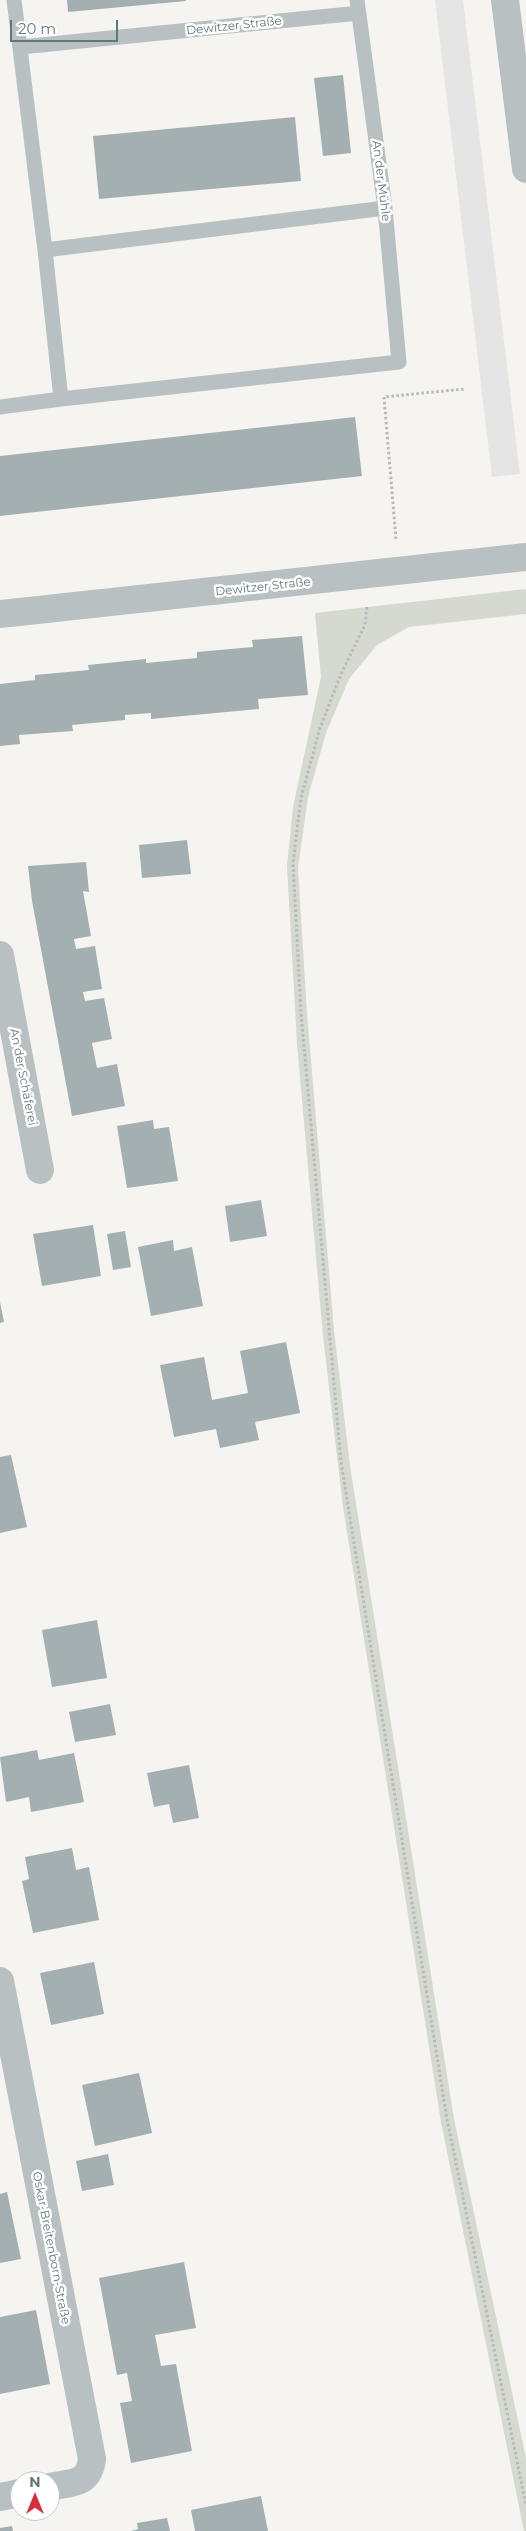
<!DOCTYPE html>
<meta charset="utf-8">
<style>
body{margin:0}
#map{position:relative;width:526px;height:2531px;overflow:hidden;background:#f5f4f1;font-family:Montserrat,sans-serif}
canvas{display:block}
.north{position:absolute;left:10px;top:2471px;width:50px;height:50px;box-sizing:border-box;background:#fff;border:1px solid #c0c9ca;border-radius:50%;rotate:0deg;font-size:14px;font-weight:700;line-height:20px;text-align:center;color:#61777a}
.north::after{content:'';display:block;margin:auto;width:18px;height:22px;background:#d82e38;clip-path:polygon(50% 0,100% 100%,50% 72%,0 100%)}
.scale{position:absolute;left:10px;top:20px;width:108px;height:22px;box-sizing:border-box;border:2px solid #61777a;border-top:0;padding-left:6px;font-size:15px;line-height:18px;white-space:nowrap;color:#61777a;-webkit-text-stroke:4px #fff;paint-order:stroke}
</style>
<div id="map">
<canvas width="526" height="2531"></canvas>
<div class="north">N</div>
<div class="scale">20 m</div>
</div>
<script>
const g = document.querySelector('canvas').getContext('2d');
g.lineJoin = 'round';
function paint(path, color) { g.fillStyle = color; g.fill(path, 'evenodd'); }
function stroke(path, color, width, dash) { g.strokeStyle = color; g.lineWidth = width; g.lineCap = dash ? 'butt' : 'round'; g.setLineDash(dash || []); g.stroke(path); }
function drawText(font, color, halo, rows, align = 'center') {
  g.font = font + ' Montserrat,sans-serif'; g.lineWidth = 5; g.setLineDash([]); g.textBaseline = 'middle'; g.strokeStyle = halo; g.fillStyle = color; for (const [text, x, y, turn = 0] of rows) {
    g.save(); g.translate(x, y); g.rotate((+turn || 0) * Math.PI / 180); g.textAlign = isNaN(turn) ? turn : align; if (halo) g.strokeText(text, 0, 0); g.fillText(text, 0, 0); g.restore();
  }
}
const built = new Path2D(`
 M435 0H463L520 474 492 477Z`);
const green = new Path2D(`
 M526 589V614L409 627 377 645 349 679 326 733 308 797 298 868 307 1014 334 1330 350 1466 454 2119 526 2458V2531H524L441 2122 343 1507 323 1336 297 1044 287 866 293 807 321 677 315 613Z`);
const building = new Path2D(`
 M67 0H186V1L68 12Z
 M343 75 351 153 323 156 314 78Z
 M295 117 301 181 99 199 93 136Z
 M355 417 362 476 0 516V456Z
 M302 636 308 695 258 699 259 709 151 719V713L125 715V720L72 725 73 731 19 735 20 744 0 746V684L35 680V675L89 670 88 665 146 659V663L197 658V652L253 647 252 640Z
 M187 840 191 874 142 878 139 845Z
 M86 862 89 892 83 891 91 936 74 939 76 949 95 946 102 989 83 992 85 1001 104 998 112 1039 92 1043 97 1068 117 1064 125 1106 72 1116 32 901 28 866Z
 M153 1120 154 1129 169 1127 178 1181 127 1188 117 1126Z
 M261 1200 267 1236 230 1242 225 1206Z
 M93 1225 101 1276 42 1286 33 1234Z
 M125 1231 131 1267 113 1270 107 1234Z
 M173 1240 174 1251 192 1247 203 1306 151 1316 138 1247Z
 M0 1302 4 1322 0 1323Z
 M286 1342 300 1413 255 1422 259 1440 220 1448 216 1429 174 1437 160 1365 204 1357 212 1400 248 1393 240 1351Z
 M11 1455 27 1527 0 1533V1457Z
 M97 1620 107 1678 52 1687 42 1630Z
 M110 1704 116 1735 75 1742 69 1712Z
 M37 1750 39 1760 74 1753 84 1802 31 1812 29 1797 6 1802 0 1757Z
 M189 1765 199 1818 173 1823 169 1804 154 1807 147 1773Z
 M72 1848 76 1870 89 1867 99 1920 33 1933 22 1881 29 1879 25 1857Z
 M94 1962 104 2014 51 2025 40 1973Z
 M139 2073 152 2133 95 2146 82 2085Z
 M108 2154 114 2185 82 2191 76 2161Z
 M7 2192 21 2259 0 2263V2194Z
 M184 2262 196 2328 155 2335 161 2366 176 2364 192 2451 131 2463 120 2403 132 2401 127 2373 117 2375 99 2278Z
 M36 2310 50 2384 0 2394V2317Z
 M261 2496 268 2531H195L191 2510Z
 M167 2518 170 2531H131L138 2529 137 2523Z
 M12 2526 13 2531H0V2528Z`);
const path = new Path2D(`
 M396 539 384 397 465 389
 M367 607 365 625 341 674 320 728 301 798 293 863 301 1013 341 1462 447 2119 526 2505`);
const service = new Path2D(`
 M21 47 359 13
 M45 250 385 208
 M61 399 399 362 385 208 357 0
 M0 407 61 399 45 250 14 0`);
const minor = new Path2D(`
 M505 0 526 169
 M0 955 40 1170
 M0 1981 92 2459C89 2485 72 2482 50 2487
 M0 2497 20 2493`);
const tertiary = new Path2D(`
 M0 614 526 557`);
const streetNames = [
 ["Dewitzer Straße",234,26,-6],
 ["An der Mühle",381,181,83],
 ["Dewitzer Straße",263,587,-6],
 ["An der Schäferei",23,1077,79],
 ["Oskar-Breitenborn-Straße",51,2248,79]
];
paint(built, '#e5e5e5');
paint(green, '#d6d9d0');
paint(building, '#a4afb1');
stroke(path, '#b6babb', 3, [2.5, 2.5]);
stroke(service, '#b9c0c1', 15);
stroke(minor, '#b9c0c1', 28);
stroke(tertiary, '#b9c0c1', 28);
drawText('12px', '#61777a', '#fff', streetNames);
</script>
